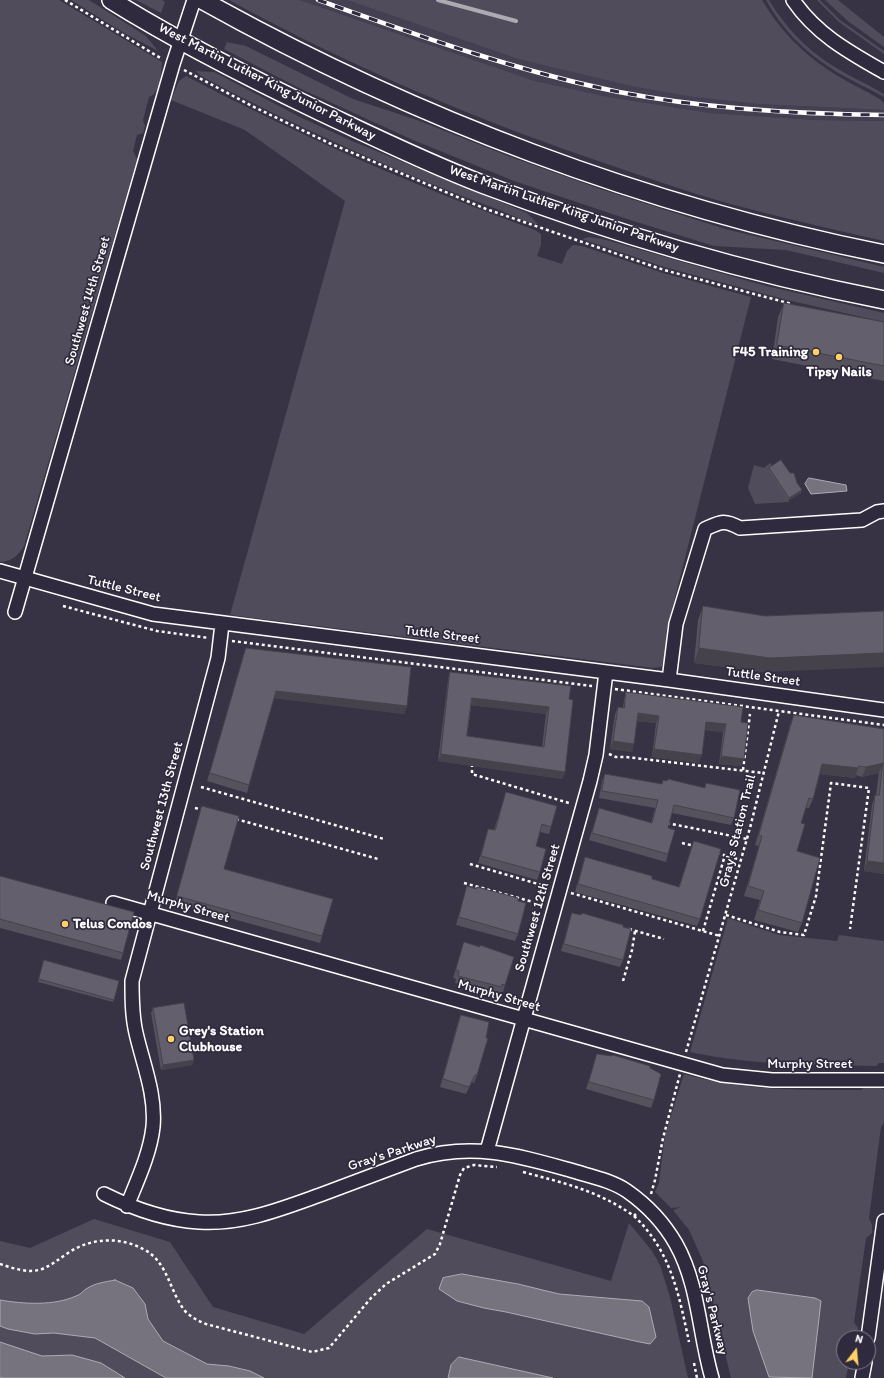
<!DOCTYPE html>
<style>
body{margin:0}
#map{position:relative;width:884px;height:1378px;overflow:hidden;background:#373345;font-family:Itim,sans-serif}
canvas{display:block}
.north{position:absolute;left:836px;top:1330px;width:40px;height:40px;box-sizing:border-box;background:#2f2a3d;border:1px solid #827f8b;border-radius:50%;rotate:16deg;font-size:11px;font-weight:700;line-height:16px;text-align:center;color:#fff}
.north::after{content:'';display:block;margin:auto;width:14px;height:18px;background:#ffd166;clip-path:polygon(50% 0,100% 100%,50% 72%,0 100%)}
</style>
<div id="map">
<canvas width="884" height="1378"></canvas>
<div class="north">N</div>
</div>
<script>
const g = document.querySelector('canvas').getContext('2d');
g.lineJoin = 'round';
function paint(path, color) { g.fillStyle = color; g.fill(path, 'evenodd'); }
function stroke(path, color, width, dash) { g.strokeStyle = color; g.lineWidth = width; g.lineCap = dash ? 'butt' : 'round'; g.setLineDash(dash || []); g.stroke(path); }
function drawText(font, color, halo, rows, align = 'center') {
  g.font = font + ' Itim,sans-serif'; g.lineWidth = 3.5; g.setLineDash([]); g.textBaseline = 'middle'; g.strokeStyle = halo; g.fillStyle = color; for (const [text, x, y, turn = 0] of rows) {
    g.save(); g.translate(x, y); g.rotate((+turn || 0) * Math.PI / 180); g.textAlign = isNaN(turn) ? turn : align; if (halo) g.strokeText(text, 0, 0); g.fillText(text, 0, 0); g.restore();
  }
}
const built = new Path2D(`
 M300 0H347L518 59 693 97 758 104 884 110V121L816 120 710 113 609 97 535 81Z`);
const green = new Path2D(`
 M0 0H59L162 62C161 73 161 93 149 97L143 120 145 126 143 133 137 135 133 151 137 159 24 546C18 556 12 561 0 562Z
 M71 0H89L146 36 158 51 124 33Z
 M136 0H162L165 2 161 13Z
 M229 0H300L535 81 609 97 710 113 816 120 884 121V241C831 229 779 217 727 203 688 192 651 179 613 166 481 122 351 67 229 0Z
 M347 0H762C779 29 802 53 830 71 846 82 865 90 881 100L884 103V110L758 104 693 97 632 86 518 59Z
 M766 0H769C785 27 806 49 833 66 849 76 867 84 884 94V97C867 87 849 80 832 69 805 52 781 28 766 0Z
 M817 0H820L840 20 884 51V54L839 22Z
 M825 0H838L884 37V47L849 22Z
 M227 42 246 46 353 99 417 120 508 156 603 190 725 229 884 267V273L786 250 714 246 627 219 514 181 413 140 297 87 224 49Z
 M196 71 214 72 300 117 352 141 527 213 538 224C533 225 509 214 502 211 399 173 298 128 201 76Z
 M186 76C297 135 415 186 535 230L541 234V245L537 256 562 264 567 251 573 245 582 246 663 273 751 297 667 629 664 664 661 667 653 668 230 615 345 201 245 130 171 100 179 81Z
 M589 237 603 239 762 285 884 313V322L787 300 664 267 582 239Z
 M770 463 773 467 768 471 789 502 755 504 748 488 754 465 764 468Z
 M728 918 779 935 837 941 839 935 884 941V1063H879L876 1066C811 1064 754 1066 690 1052Z
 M684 1074C744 1091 798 1090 861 1090L867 1085 878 1086 884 1090V1122L881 1127 869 1218 872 1225V1233L866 1238 854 1322 858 1328 854 1338H844V1362H849L846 1378H731L703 1261 689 1230 673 1210 681 1207 671 1208 655 1192 659 1183 665 1135Z
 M94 1219 170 1242 213 1307 304 1334 427 1229 611 1281 629 1223 652 1251 660 1265 670 1297 688 1378H0V1241L30 1248Z`);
const water = new Path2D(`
 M809 478 846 485 847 491 811 494 805 484Z
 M462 1274 518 1284 559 1294 642 1301 649 1307 656 1337 650 1344 635 1341 506 1312 484 1308 457 1301 439 1289 443 1278Z
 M115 1280 133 1288 145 1304 148 1319 163 1341 207 1364 229 1366 250 1371 264 1378H166L95 1338 54 1333 35 1334 8 1329 0 1326V1300C23 1304 54 1306 76 1296 80 1295 83 1291 86 1289 95 1283 105 1282 115 1280Z
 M757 1290 815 1298 821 1301 812 1378 769 1377 753 1331 748 1298 752 1292Z
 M0 1342 42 1356 72 1355 101 1363 125 1378H2L0 1377Z
 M459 1357 553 1378H448L451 1365Z`);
const stream = new Path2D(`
 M438 0 516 21`);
const path = new Path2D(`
 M65 0 162 59
 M184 70 252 106 329 143 486 209 664 270 792 304
 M63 606 157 631 209 638
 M232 641 592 686
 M615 689 884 725
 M609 754 616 757H626L763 773
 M472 764V774L569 803
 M743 770 750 714
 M201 787 384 839
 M195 808 204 810
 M236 819 378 859
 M667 823 747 839
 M682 843 695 846
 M717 853 741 860
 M470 864 545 886
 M464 883 544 905
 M571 893 720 936
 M726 915 780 932 804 935 816 896 831 783 869 788 850 929
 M629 929 664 939
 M703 931 725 855
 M623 981 632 950 635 931
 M686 1052 750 828 779 711
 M523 1172C564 1183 599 1191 634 1216L636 1214
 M651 1194 655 1180 663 1138 680 1074
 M634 1216C671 1251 679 1295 689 1342
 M0 1264C13 1268 28 1274 42 1269 52 1265 59 1259 68 1253 90 1238 119 1236 143 1249 168 1261 169 1291 185 1311 191 1317 198 1321 206 1324L312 1352 329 1348 371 1298 386 1284 435 1254 440 1244 460 1175 464 1168 474 1165 497 1167
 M694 1363 697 1378`);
const minor = new Path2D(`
 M793 0C816 34 849 52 884 72
 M0 571 153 614 669 680 884 710
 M15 612 173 64 194 0
 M669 680 676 624 705 529C720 522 724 519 740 528L862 520 877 512 884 511
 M113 903 722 1075 772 1080H884
 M487 1151 590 781 596 755 606 672
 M104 1194C134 1209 165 1220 199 1222 241 1225 281 1209 320 1195 352 1183 384 1171 416 1159 472 1142 516 1155 570 1170 589 1176 611 1180 627 1191 647 1205 664 1223 676 1244 699 1285 699 1334 712 1378
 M127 1206C137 1181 150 1154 153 1127 156 1094 143 1064 136 1033 132 1016 132 999 132 981L218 658 222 624
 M868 1338 884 1221
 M862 1378 865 1362`);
const major = new Path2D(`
 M111 0C178 42 250 78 321 112 374 137 427 163 482 184 611 233 748 273 884 300
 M202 0C413 118 646 206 884 254`);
const rail = new Path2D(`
 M318 0C417 35 516 71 619 92 706 109 795 114 884 115`);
const wall = new Path2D(`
 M784 303 884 322V381L772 359 778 317Z
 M769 468 797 483 801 493 788 501 768 471Z
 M703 606 765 672 694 663 698 620Z
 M246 648 407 706 404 714 274 698 249 785 247 793 207 781Z
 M450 672 569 699 565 772 562 779 438 761 448 680ZM471 705 546 714 542 747 467 736Z
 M626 692 741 722 744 759 741 766 719 764 723 732 705 730 699 763 652 757 656 723 637 721 632 752 610 749 615 714 618 707H623L624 700Z
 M794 715 884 729V874L864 871 872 805 875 795H876L879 773 862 777 856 775 855 778 820 774 813 799 809 808H806L801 823 797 851 802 923 798 932 754 920 760 900 744 896 759 846 755 845 790 725Z
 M605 774 662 784 667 781 704 788 706 783 734 818 731 825 672 813 668 828V854L666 862 589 840 599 808 651 823 655 808 599 798 602 781Z
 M506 792 551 827 549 834 540 832 536 846 540 872 537 880 478 863 488 829 494 830Z
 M202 806 224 869 322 936 320 943 175 903 200 813Z
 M694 841 700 919 697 926 575 892 585 857 652 879 679 887Z
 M0 876 123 953 121 960 0 928Z
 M467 886 518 901V934L515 941 456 925Z
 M572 913 623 927V960L620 967 561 951 570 920Z
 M464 942 505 985 503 992H500L499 994 455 983 456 979 453 978Z
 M44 960 119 981 113 1002 38 982Z
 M153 1008 194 1060 192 1065 161 1070 151 1013Z
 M461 1015 477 1075 474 1083 472 1082 466 1094 440 1087 458 1022Z
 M597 1054 650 1068 654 1100 651 1108 586 1089Z`);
const shadedWall = new Path2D(`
 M802 490 801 493 788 501 789 498Z
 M699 648 884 653V667L765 672 694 663Z
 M276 691 407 706 404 714 273 698Z
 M472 698 549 707 546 714 469 705Z
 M638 713 659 716 656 723 636 721Z
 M706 722 726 724 723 732 703 729Z
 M613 741 634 744 632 752 610 749Z
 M654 749 702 755 699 763 652 757Z
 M441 754 565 772 562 779 438 761Z
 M721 756 744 759 741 766 719 764Z
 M884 763V772L883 764 879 773 862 777 866 767Z
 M822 764 858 768 855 778 819 774Z
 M867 861 884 863V874L864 871Z
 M194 1060 192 1065 161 1070 163 1065Z
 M475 1075 472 1082 466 1094 469 1087Z`);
const building = new Path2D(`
 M784 303 884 322V366L777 345Z
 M781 460 790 473H794L797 483 802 490 789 498 769 468Z
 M703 606 765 616 884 611V653L770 658 699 648Z
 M246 648 411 667 407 706 276 691 249 785 210 773Z
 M450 672 571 686 569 699 573 700 565 772 441 754ZM472 698 549 707 544 747 467 736Z
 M626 692 743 707 741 722 748 723 744 759 721 756 726 724 706 722 702 755 654 749 659 716 638 713 634 744 613 741 618 707 624 708Z
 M794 715 884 729V763L866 767 859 766 858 768 822 764 813 799 809 798 801 823 805 824 797 851 820 858 802 923 758 910 764 891 748 886 762 836 759 835Z
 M883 764H884V863L867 861 875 795H879Z
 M605 774 662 784 663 780 667 781 668 779 705 788 706 783 740 790 734 818 674 805 668 828 675 830 668 854 592 833 599 808 652 823 658 800 602 791Z
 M506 792 557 806 551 827 542 824 536 846 546 849 540 872 481 856 488 829 495 830Z
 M202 806 239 816 224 869 333 899 322 936 177 896Z
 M694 841 721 849 700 919 578 884 585 857 652 876V879L679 887Z
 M0 876 134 912 123 953 0 919Z
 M467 886 476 889 477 887 518 898V901L526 903 518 934 459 917Z
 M572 913 581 915 582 913 623 925V927L631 929 623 960 564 944Z
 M464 942 480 947V945L514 957 505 985 502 984V987L458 976 459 971 456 970Z
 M44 960 119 981 114 1000 39 979Z
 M184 1003 194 1060 163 1065 153 1008Z
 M461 1015 489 1022 486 1038H488L477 1075H475L469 1087 443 1079Z
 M597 1054 612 1056 613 1055 650 1066V1068L661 1074 654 1100 589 1082Z`);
const markers = [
 [816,352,4,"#ffd166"],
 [839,357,4,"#ffd166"],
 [65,924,4,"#ffd166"],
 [171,1039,4,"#ffd166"]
];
const streetNames = [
 ["West Martin Luther King Junior Parkway",267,82,27],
 ["West Martin Luther King Junior Parkway",564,209,19],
 ["Southwest 14th Street",88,301,-74],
 ["Tuttle Street",124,589,14],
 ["Tuttle Street",442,635,7],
 ["Tuttle Street",763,677,8],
 ["Southwest 13th Street",162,806,-75],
 ["Gray's Station Trail",738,831,-76],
 ["Murphy Street",188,907,16],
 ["Southwest 12th Street",538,908,-74],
 ["Murphy Street",499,996,16],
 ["Murphy Street",810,1064],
 ["Gray's Parkway",392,1153,-18],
 ["Gray's Parkway",712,1310,76]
];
const poiNames = [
 ["F45 Training",808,352,"right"],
 ["Tipsy Nails",839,372,"center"],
 ["Telus Condos",73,924],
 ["Grey's Station",179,1031],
 ["Clubhouse",179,1047]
];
paint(built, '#444051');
paint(green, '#514c5c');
paint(water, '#76737f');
stroke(water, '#adabb2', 1);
stroke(stream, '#adabb2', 4);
stroke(minor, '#fff', 16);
stroke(major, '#fff', 20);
stroke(path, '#fff', 2.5, [3, 3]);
stroke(minor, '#2f2a3d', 13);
stroke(major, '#2f2a3d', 17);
stroke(rail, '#fff', 4.5);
stroke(rail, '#2f2a3d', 3, [9]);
paint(wall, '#55525e');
paint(shadedWall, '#45424c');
paint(building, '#635f6d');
stroke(building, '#45424c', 1);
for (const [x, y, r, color] of markers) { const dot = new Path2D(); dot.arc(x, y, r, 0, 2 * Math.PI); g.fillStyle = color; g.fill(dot); stroke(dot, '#2f2a3d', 1.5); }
drawText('14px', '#fff', '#2f2a3d', streetNames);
drawText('bold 14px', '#fff', '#2f2a3d', poiNames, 'left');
</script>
